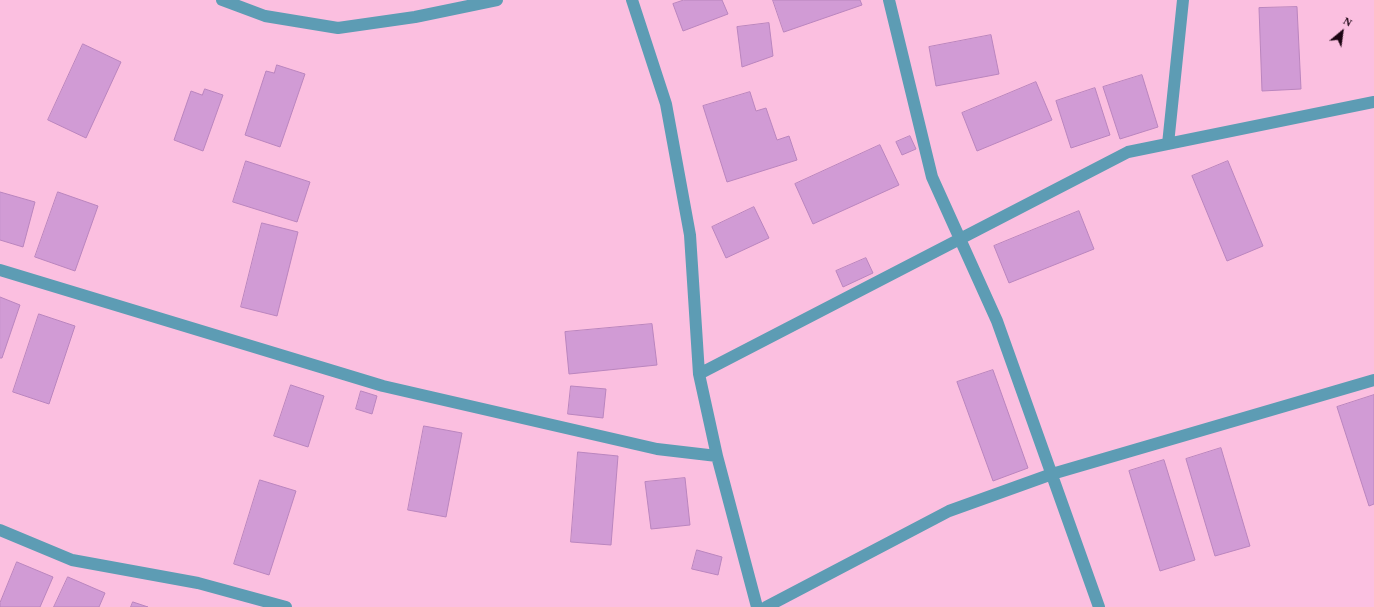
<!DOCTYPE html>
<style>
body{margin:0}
#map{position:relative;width:1374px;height:607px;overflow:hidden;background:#fbbfe0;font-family:"Times New Roman",serif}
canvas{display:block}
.north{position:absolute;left:1322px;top:12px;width:40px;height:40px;-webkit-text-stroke:3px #fbbfe0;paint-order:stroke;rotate:29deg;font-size:11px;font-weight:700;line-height:16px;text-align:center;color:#1c0413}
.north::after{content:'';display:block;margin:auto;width:14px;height:18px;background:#1c0413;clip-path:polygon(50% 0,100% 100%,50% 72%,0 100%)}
</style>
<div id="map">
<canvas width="1374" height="607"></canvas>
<div class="north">N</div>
</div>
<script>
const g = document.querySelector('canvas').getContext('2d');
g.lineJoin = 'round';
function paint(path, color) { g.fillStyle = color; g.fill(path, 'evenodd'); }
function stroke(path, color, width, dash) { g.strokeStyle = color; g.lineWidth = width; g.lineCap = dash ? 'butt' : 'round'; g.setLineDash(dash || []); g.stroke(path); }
const building = new Path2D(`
 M684 0H722L728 14 683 31 673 4Z
 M773 0H860L862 5 784 32Z
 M1297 7 1301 89 1262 91 1259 8Z
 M769 23 773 56 742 67 737 27Z
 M991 35 999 74 936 86 929 47Z
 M83 44 121 62 86 138 48 120Z
 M277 65 305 74 280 147 245 135 266 71 274 73Z
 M1142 75 1158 127 1120 139 1103 87Z
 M1036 82 1052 120 977 151 962 113Z
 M1095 88 1110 135 1071 148 1056 101Z
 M205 89 223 95 203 151 174 140 191 91 202 95Z
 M750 92 756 111 766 108 777 140 789 136 797 160 727 182 703 106Z
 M910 136 916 149 902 155 896 142Z
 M880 145 899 185 813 224 795 184Z
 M246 161 310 182 297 222 233 202Z
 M1228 161 1263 246 1227 261 1192 176Z
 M0 192 35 202 23 247 0 240Z
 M58 192 98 206 75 271 35 257Z
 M754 207 769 238 726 258 712 227Z
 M1079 211 1094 249 1009 283 994 246Z
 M262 223 298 232 277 316 241 307Z
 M866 258 873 273 843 287 836 271Z
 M0 297 20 305 2 358H0Z
 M39 314 75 326 49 404 13 392Z
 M652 324 657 365 569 374 565 332Z
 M993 370 1028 468 993 481 957 382Z
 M291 385 324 396 308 447 274 436Z
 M571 386 606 389 603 418 568 414Z
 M361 391 377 396 372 414 356 409Z
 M1374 395V504L1369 506 1337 407Z
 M424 426 462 433 446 517 408 510Z
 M1221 448 1250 546 1215 556 1186 459Z
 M578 452 618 456 611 545 571 542Z
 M1164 460 1195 560 1160 571 1129 471Z
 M685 478 690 525 651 529 645 482Z
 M260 480 296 491 269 575 234 564Z
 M697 550 722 557 718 575 692 569Z
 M17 562 53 577 40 607H0V603Z
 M68 577 105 593 99 607H54Z
 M133 602 148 607H131Z`);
const minor = new Path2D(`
 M222 0 265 16 338 28 415 17 497 0
 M632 0 666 104 690 235 699 374 717 456 757 607
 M889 0 932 177 997 321 1099 607
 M1168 144 1183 0
 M0 270 383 386 657 449 717 456
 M699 374 1128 152 1374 102
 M0 530 72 560 198 583 286 607
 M766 607 949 511 1052 474 1374 380`);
paint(building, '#d19bd5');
stroke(building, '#ba85be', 1);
stroke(minor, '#5d9cb4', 12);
</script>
